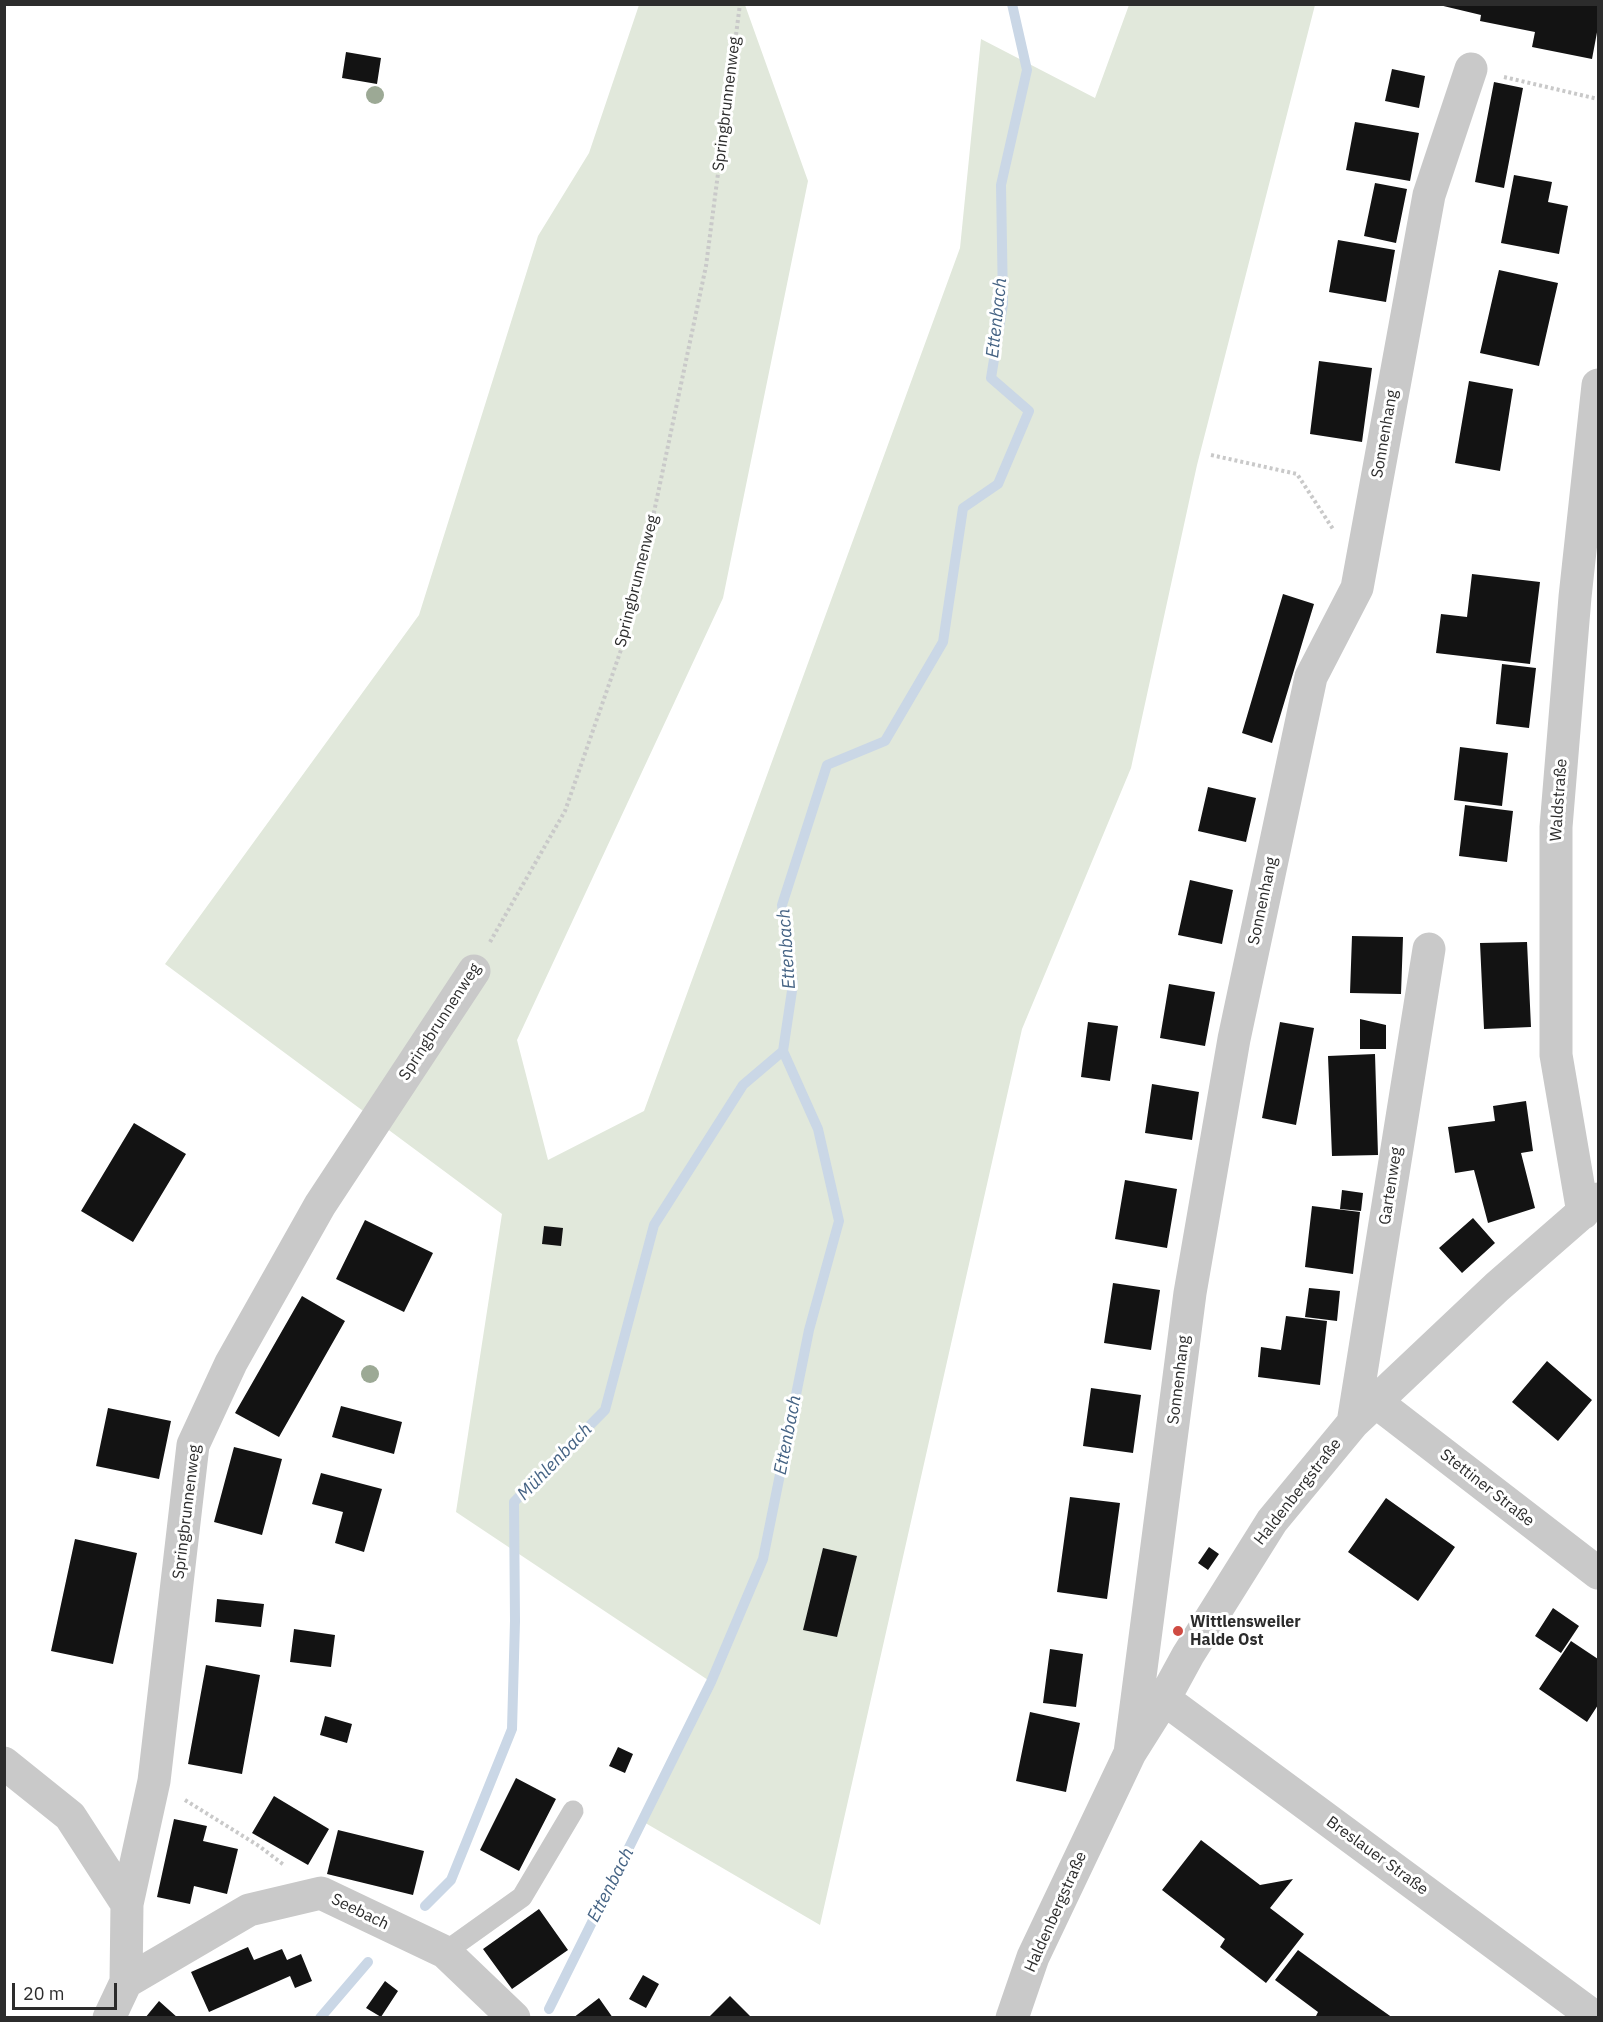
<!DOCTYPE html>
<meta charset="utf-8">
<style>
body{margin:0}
#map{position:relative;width:1603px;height:2022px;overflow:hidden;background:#fff;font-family:"IBM Plex Sans",sans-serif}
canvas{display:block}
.frame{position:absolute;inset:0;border:6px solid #2c2c2c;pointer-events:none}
.scale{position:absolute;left:12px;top:1983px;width:105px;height:27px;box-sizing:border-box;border:3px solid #2c2c2c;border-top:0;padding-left:8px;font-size:18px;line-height:21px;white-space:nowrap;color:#2c2c2c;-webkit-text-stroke:4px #fff;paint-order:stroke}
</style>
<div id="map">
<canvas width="1603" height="2022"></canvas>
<div class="frame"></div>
<div class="scale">20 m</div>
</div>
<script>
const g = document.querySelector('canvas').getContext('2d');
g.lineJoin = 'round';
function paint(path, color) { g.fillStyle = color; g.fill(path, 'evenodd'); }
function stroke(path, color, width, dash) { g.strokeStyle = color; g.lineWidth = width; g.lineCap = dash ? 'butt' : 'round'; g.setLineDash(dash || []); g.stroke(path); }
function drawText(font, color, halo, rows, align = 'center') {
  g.font = font + ' "IBM Plex Sans",sans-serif'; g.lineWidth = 6; g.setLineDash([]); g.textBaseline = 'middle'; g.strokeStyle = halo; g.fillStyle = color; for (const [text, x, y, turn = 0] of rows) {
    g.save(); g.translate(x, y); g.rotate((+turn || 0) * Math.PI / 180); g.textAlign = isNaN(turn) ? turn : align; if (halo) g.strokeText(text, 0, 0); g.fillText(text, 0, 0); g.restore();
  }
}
const green = new Path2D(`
 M639 5H745L808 181 723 598 517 1040 548 1160 644 1111 960 248 981 39 1095 98 1129 5H1315L1197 465 1131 768 1022 1029 820 1925 642 1821 711 1682 456 1512 502 1214 165 964 419 615 538 236 589 153Z`);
const stream = new Path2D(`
 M425 1906 451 1880 512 1729 515 1621 514 1502 605 1410 654 1225 743 1085 783 1051
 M549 2009 711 1682 763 1559 809 1330 839 1221 818 1129 783 1051 793 984 782 905 827 765 885 741 943 642 963 508 998 484 1029 411 991 378 1003 304 1001 185 1027 70 1012 4
 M320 2018 368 1962`);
const building = new Path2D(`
 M1435 4H1598V27L1592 59 1532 47 1535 32 1480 21 1481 15Z
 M346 52 381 58 377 84 342 78Z
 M1392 69 1425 76 1419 108 1385 101Z
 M1494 82 1523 88 1504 188 1475 182Z
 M1355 122 1419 133 1410 181 1346 170Z
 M1514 175 1552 182 1548 202 1568 206 1559 254 1501 243Z
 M1375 183 1407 189 1396 243 1364 236Z
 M1338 240 1395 250 1386 302 1329 292Z
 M1499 270 1558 283 1539 366 1480 353Z
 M1319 361 1372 368 1362 442 1310 434Z
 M1469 381 1513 389 1500 471 1455 463Z
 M1472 574 1540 582 1530 664 1436 653 1441 614 1467 617Z
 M1283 594 1314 604 1272 743 1242 733Z
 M1502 664 1536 668 1529 728 1496 724Z
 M1460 747 1508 753 1502 806 1454 800Z
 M1208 787 1256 798 1246 842 1198 831Z
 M1465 805 1513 811 1507 862 1459 856Z
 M1190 880 1233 890 1222 944 1178 935Z
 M1352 936 1403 937 1401 994 1350 993Z
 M1527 942 1531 1027 1484 1029 1480 943Z
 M1169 984 1215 992 1205 1046 1160 1038Z
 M1360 1019 1386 1025V1049H1360Z
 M1088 1022 1118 1026 1110 1081 1081 1077Z
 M1280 1022 1314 1028 1296 1125 1262 1118Z
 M1375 1054 1378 1155 1332 1156 1328 1056Z
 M1152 1084 1199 1092 1192 1140 1145 1133Z
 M1526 1101 1533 1151 1521 1153 1535 1208 1488 1223 1474 1170 1455 1173 1448 1127 1495 1121 1493 1106Z
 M134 1123 186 1154 133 1242 81 1211Z
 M1125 1180 1177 1189 1167 1248 1115 1239Z
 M1342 1190 1363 1193 1361 1211 1340 1209Z
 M1312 1206 1360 1212 1353 1274 1305 1267Z
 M1473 1218 1495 1243 1462 1273 1439 1248Z
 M365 1220 433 1253 404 1312 336 1279Z
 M544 1226 563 1228 561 1246 542 1244Z
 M1113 1283 1160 1290 1151 1350 1104 1343Z
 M1309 1288 1340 1291 1337 1321 1305 1317Z
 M302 1296 345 1321 279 1437 235 1413Z
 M1286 1316 1327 1321 1320 1385 1258 1377 1261 1347 1281 1350Z
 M1547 1361 1592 1400 1558 1441 1512 1402Z
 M1091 1388 1141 1395 1133 1453 1083 1446Z
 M341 1406 402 1422 394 1454 332 1437Z
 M108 1408 171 1421 159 1479 96 1466Z
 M234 1447 282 1459 262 1535 214 1522Z
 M321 1473 382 1489 364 1552 335 1543 343 1512 312 1504Z
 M1070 1497 1120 1503 1107 1599 1057 1592Z
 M1386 1498 1455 1547 1418 1601 1348 1552Z
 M75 1539 137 1553 113 1664 51 1651Z
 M1209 1547 1219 1554 1208 1570 1198 1563Z
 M823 1548 857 1556 837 1637 803 1630Z
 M217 1599 264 1604 261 1627 215 1622Z
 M1553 1608 1579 1626 1561 1653 1535 1636Z
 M294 1629 335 1635 331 1667 290 1662Z
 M1571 1641 1598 1659V1705L1587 1722 1539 1689Z
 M1050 1649 1083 1654 1076 1707 1043 1703Z
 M206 1665 260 1675 242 1774 188 1764Z
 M1030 1712 1080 1723 1066 1792 1016 1781Z
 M325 1716 352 1724 347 1743 320 1735Z
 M618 1747 633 1754 625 1773 609 1766Z
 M516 1778 556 1799 519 1871 480 1850Z
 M274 1796 329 1829 308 1865 252 1833Z
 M174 1819 207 1826 203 1841 238 1849 227 1894 194 1886 190 1904 157 1897Z
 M338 1830 424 1851 413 1895 327 1874Z
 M1201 1840 1260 1885 1293 1879 1270 1908 1304 1934 1266 1983 1220 1947 1225 1939 1162 1890Z
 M539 1909 568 1950 512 1989 483 1949Z
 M248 1947 254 1960 282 1949 287 1960 301 1954 312 1981 295 1988 290 1976 209 2012 191 1972Z
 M1298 1950 1349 1987 1393 2018H1315L1318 2012 1275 1980Z
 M643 1975 659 1984 646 2008 629 1999Z
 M385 1981 398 1991 381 2017 366 2008Z
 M730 1996 752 2018H708Z
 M599 1998 613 2018H573Z
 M159 2001 178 2018H145Z`);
const path = new Path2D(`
 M1504 77 1598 99
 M1211 455 1297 474 1333 529
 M490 942 565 811 631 621 706 266 740 4
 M185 1800 259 1846 284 1865`);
const service = new Path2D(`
 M445 1952 522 1897 573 1811`);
const minor = new Path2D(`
 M1583 1213 1556 1055V827L1575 597 1598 385
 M1376 1402 1598 1573
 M1353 1423 1429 949
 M1164 1699 1589 2013
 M1130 1753 1190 1293 1234 1039 1311 677 1357 588 1429 195 1471 69
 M4 1763 70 1816 127 1904
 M126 1982 249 1910 321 1893 445 1952 514 2018
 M109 2018 126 1982 127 1904 154 1781 193 1445 231 1363 320 1205 474 971
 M1012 2018 1033 1957 1130 1753 1164 1699 1188 1655 1272 1521 1353 1423 1497 1287 1598 1199`);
const trees = [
 [375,95],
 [370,1374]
];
const markers = [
 [1178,1631,6,"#cf4b42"]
];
const streetNames = [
 ["Springbrunnenweg",727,104,-83],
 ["Sonnenhang",1385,434,-80],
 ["Springbrunnenweg",637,581,-76],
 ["Waldstraße",1559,800,-86],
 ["Sonnenhang",1263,901,-78],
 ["Springbrunnenweg",440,1022,-57],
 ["Gartenweg",1391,1186,-81],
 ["Sonnenhang",1179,1380,-83],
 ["Stettiner Straße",1487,1488,38],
 ["Haldenbergstraße",1298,1492,-52],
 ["Springbrunnenweg",187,1512,-83],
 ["Breslauer Straße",1377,1856,36],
 ["Seebach",360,1912,26],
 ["Haldenbergstraße",1056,1912,-66]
];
const poiNames = [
 ["Wittlensweiler",1190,1622],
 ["Halde Ost",1190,1640]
];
const waterNames = [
 ["Ettenbach",997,318,-84],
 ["Ettenbach",787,949,-94],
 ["Ettenbach",788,1435,-79],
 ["Mühlenbach",555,1462,-46],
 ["Ettenbach",611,1885,-63]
];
paint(green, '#e1e8db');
stroke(stream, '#cad7e6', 10);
paint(building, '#131313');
stroke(path, '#c9c9c9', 4, [3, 3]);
stroke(service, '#c9c9c9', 21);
stroke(minor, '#c9c9c9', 33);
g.fillStyle = '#9ca995';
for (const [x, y] of trees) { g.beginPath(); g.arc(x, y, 9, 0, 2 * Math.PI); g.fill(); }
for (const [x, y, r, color] of markers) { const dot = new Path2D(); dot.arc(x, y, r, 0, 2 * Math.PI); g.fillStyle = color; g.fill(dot); stroke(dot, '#fff', 2); }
drawText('16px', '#2c2c2c', '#fff', streetNames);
drawText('bold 16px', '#2c2c2c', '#fff', poiNames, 'left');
drawText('italic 18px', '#456384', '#fff', waterNames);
</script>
